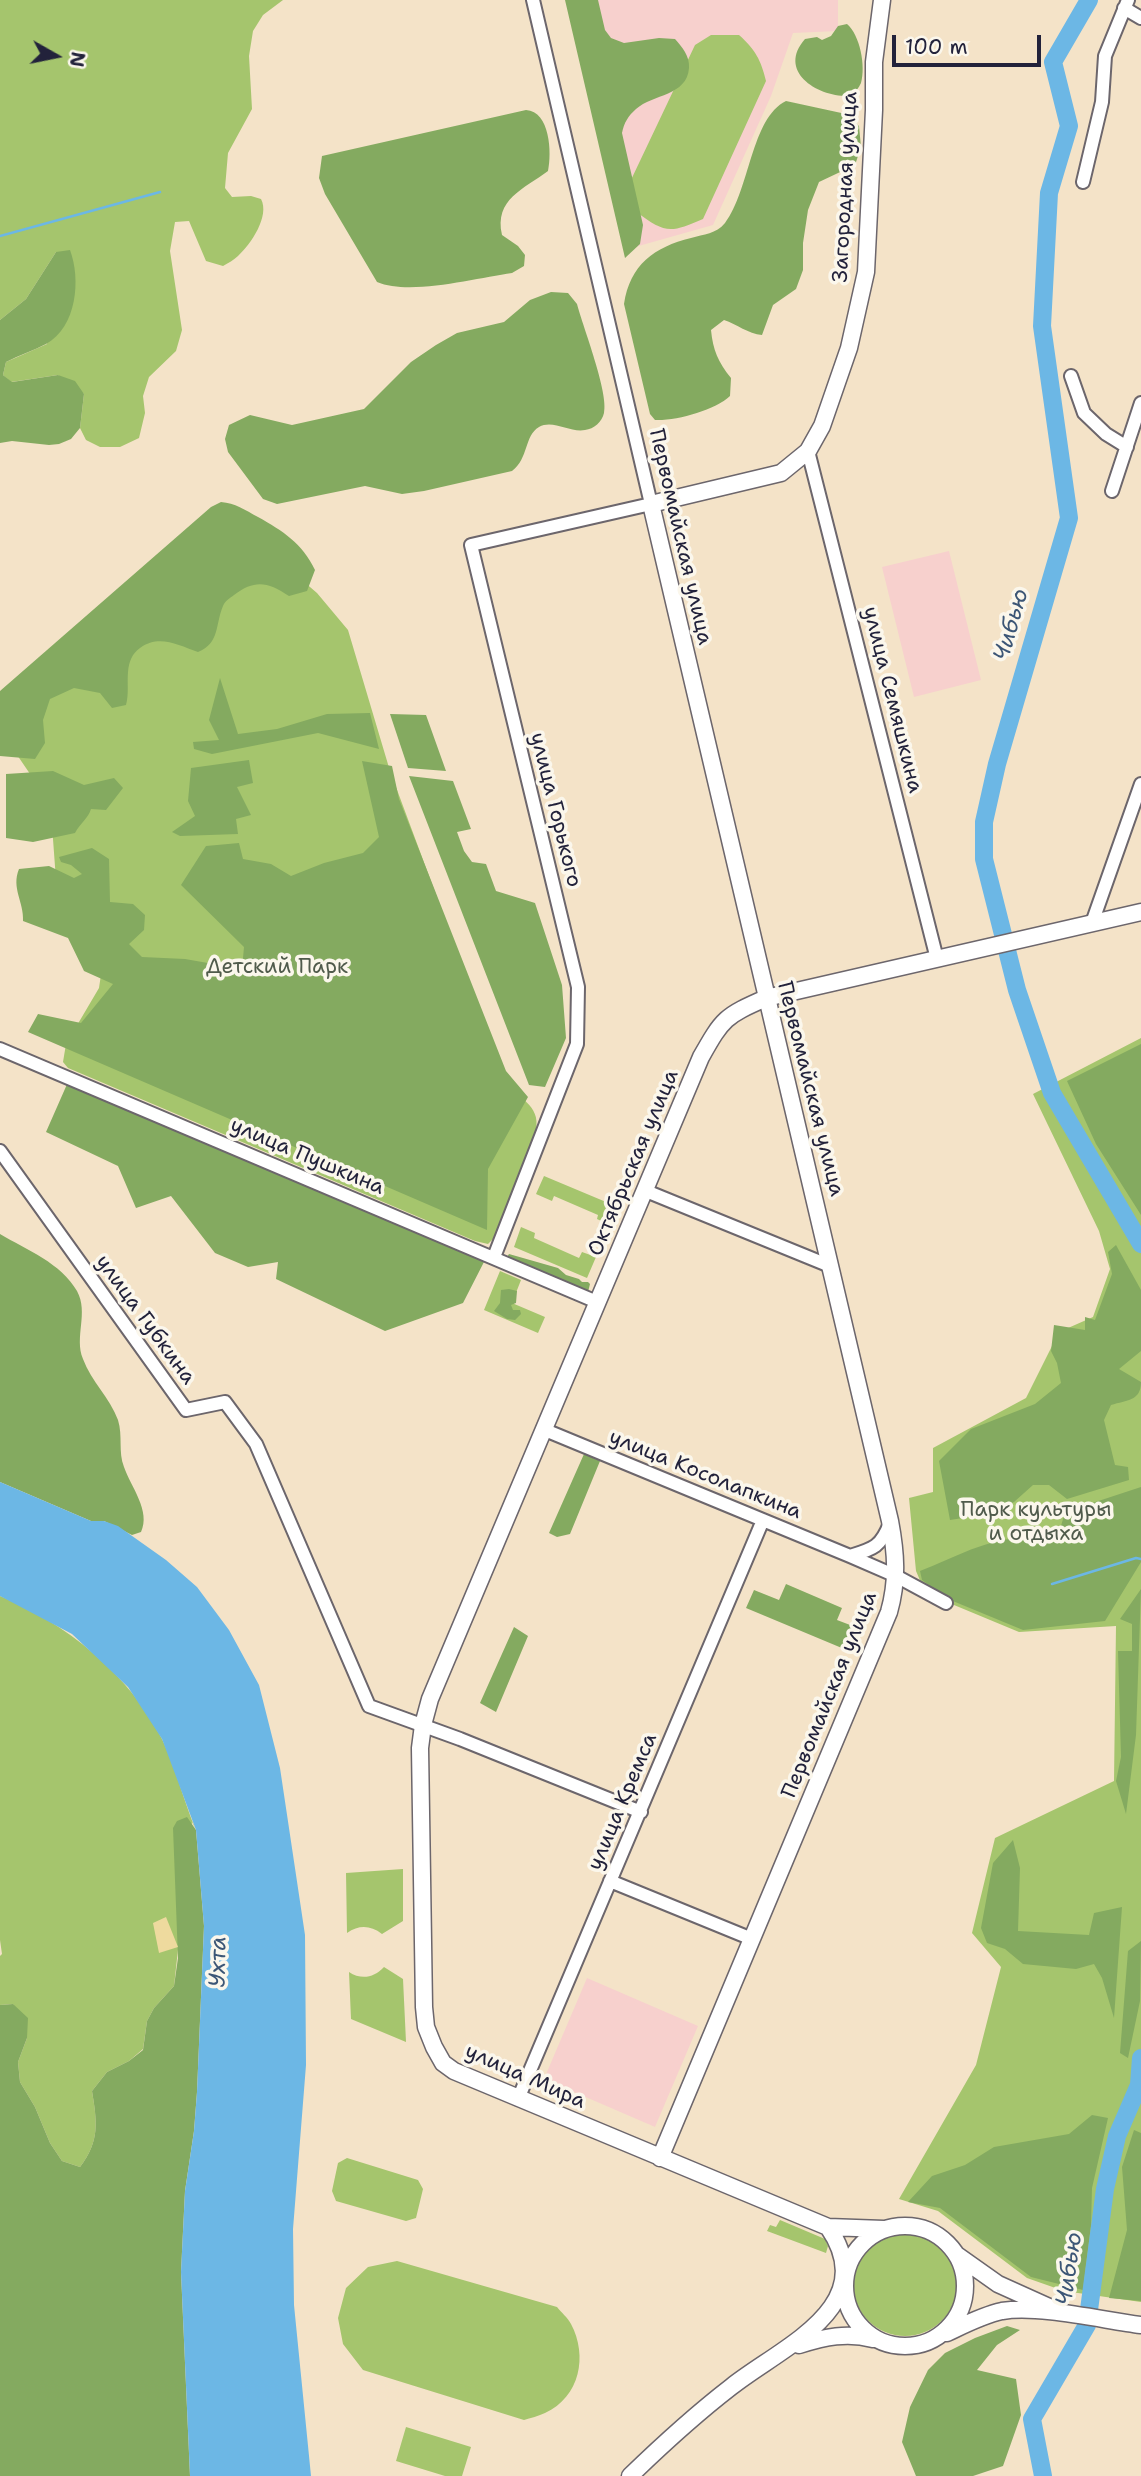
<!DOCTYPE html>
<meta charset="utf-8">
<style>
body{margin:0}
#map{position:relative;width:1141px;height:2476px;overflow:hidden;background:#f4e3c8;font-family:"Shantell Sans",sans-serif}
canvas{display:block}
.north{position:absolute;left:21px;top:21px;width:70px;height:70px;-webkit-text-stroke:5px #fbf7ec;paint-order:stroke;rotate:99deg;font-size:19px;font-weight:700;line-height:28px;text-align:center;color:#22223b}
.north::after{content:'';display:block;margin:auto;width:24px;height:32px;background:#22223b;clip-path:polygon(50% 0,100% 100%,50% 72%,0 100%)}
.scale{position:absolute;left:892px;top:35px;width:149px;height:32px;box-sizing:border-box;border:4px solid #22223b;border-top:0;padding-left:9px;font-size:21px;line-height:24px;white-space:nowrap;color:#22223b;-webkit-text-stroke:5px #fbf7ec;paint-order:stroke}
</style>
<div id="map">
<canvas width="1141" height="2476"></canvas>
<div class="north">N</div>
<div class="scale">100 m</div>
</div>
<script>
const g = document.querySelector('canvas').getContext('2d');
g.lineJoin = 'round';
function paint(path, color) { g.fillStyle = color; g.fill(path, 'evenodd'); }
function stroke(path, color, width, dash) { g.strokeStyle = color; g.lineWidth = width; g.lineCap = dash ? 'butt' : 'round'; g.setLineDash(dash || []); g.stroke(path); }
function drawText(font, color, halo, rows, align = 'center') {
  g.font = font + ' "Shantell Sans",sans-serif'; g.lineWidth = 7; g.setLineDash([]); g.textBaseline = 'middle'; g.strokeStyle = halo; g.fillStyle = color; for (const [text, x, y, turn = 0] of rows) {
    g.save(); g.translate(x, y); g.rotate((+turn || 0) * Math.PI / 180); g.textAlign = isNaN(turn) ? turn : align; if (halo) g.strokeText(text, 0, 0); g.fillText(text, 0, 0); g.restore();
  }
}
const built = new Path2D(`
 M569 0H838V31L793 33 771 96 713 225 628 249Z
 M949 551 981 680 914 697 882 567Z
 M587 1978 698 2026 655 2127 544 2079Z`);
const green = new Path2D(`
 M0 0H283L263 15 253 31 249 56 252 109 228 153 225 188 232 197 251 196 261 199C270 216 251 244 238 256 234 260 228 263 223 266L206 261 189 221 175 222 170 251 182 330 176 351 149 377 143 396 145 413 139 438 120 447H100L86 440 80 428 84 394 58 375 11 382 3 375 6 362 47 344 56 252 26 299 0 320Z
 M711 35H739C755 49 761 60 766 81L703 219C669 234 665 233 635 211L630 182 695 45Z
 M296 575 317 593 348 630 390 771 505 1080C517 1099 541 1104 536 1130L496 1236 488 1244 475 1241 68 1068 63 1062 66 1044 99 988 103 961 58 907 51 812 43 793 11 746 9 720 185 580Z
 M1141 1038V2302L1064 2291 1027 2278 938 2211 899 2199 976 2065 1001 1967 972 1933 995 1838 1114 1781 1116 1626 1019 1632 954 1605 922 1585 916 1571 909 1498 933 1492V1448L1026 1398 1059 1332 1093 1317 1110 1269 1099 1231 1033 1094Z
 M544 1176 618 1207 610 1225 597 1219 598 1215 554 1196 552 1201 536 1194Z
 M521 1227 535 1233 534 1238 579 1258 582 1252 596 1257 587 1278 514 1247Z
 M500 1271 521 1280 512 1303 545 1317 538 1333 484 1310Z
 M0 1596C65 1622 131 1676 162 1739 176 1767 183 1800 196 1830L192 1822 174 1986 154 2008 147 2021 143 2049 129 2061 107 2072 92 2091C97 2122 100 2141 80 2167L62 2161 50 2143 35 2107 20 2082 18 2062 27 2038 13 2004 0 2005V1956L2 1954 0 1940Z
 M403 1869V1921L382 1934C370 1925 359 1925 347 1933L346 1873Z
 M384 1967 403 1979 406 2042 351 2019 349 1972C361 1980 374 1978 384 1967Z
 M347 2158 418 2180 423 2189 416 2218 406 2221 336 2201 332 2191 338 2163Z
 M780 2220 825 2239 828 2246 826 2253 767 2231 770 2225 776 2227Z
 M853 2284a52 52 0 1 1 104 0a52 52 0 1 1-104 0Z
 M397 2261 557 2307C561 2312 568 2318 571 2324 588 2356 580 2397 545 2413 539 2416 530 2418 524 2420L363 2370 343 2344 338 2318 346 2288 368 2267Z
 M406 2427 471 2447 462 2476H445L396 2461Z`);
const forest = new Path2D(`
 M565 0H598L605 30 611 38 624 43 659 38 675 39C682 47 690 56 689 68 687 96 653 94 636 109 628 116 624 123 622 133L643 225 640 244 625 258Z
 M847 24C860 35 866 66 861 83 859 88 855 92 851 96 819 98 776 72 805 39L817 37 822 40 831 36 838 26Z
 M786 101 846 114 859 126 861 147 855 165 819 182 808 210 803 243V270L796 289 773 305 762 335C748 334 737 324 724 320L711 330C713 350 718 362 731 378L730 396C715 410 677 421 655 420L650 414 624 304C630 265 654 247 691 238 704 234 716 234 725 223 750 190 751 118 786 101Z
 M526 110C550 111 552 153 548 171 524 189 494 199 502 235L518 246 525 255 524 266 512 273C476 278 410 296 377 282L325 194 319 178 322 156Z
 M70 250C81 279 77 327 46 344 33 351 19 355 6 362L3 375 12 382 58 375 75 381 84 394 80 428 71 439 59 444 49 445 12 441 0 443V320L26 299 56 252Z
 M551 292 568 293 577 304C583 327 609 393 604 413 602 422 594 429 585 430 570 433 553 419 539 427 524 436 529 458 512 471L424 491 402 494 365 486 277 504 263 499 228 452 225 439 229 425 250 415 292 425 364 409 411 362 436 345 457 333 504 322 530 300Z
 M221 502C235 503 245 510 258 517 283 531 302 543 315 570L307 591 289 596C268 582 255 579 234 595 230 598 225 601 223 606 215 625 220 643 198 652 178 645 159 634 140 648 132 654 129 661 128 672 127 684 129 693 126 705L112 708 100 693 74 688 50 699 43 720 45 743 35 759 0 756V691L211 507Z
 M220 678 238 734 277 729 327 714 370 713 379 749 318 733 212 754 194 749 193 742 219 740 209 720Z
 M390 714 426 715 446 771 408 768Z
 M249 760 253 783 237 787 251 815 236 819 238 834 180 836 172 832 195 816 188 801 191 768Z
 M362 761 392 766 399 799 506 1071 528 1097 488 1169 487 1230 28 1032 38 1014 81 1023 113 984 84 971 68 938 23 921C24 902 11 888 19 869L49 866 74 878 82 874 71 865 61 862 59 857 92 848 109 859 110 902 133 904 145 915 144 930 129 944 142 957 185 959 242 969 244 947 181 885 206 846 239 843 243 859 271 864 291 876 324 863 363 853 379 837Z
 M53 771 84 785 114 778 123 788 106 810 91 809C88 819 80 823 75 833L33 842 6 838V774Z
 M409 776 453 781 471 829 457 832 464 851 472 862 486 864 496 891 535 903 562 985 566 1038 545 1087 529 1085Z
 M1141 1044V1215L1096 1144 1067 1081Z
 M68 1082 485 1260 463 1303 385 1331 276 1279 278 1262 248 1267 215 1253 171 1196 136 1208 118 1166 46 1132Z
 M0 1234C27 1250 61 1263 77 1291 89 1313 74 1337 83 1359 91 1381 110 1398 118 1420 123 1436 118 1452 124 1467 131 1487 151 1511 141 1532L132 1535 104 1521H91L0 1482Z
 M1116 1245 1141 1290V1351L1119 1369 1141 1382C1141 1401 1127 1400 1111 1405L1104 1420 1115 1465 1128 1467 1129 1480 1067 1499 1049 1485H1033L1014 1502 988 1514 950 1520 939 1461 971 1429 1035 1404 1061 1383 1057 1363 1051 1351 1054 1325 1085 1330V1317L1095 1320 1112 1274 1108 1252Z
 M509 1254 558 1268 566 1275 579 1279 582 1282H588L590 1284 588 1292 527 1268 516 1260 507 1257Z
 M509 1289 517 1291 516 1303 511 1305 513 1310H520L521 1314 515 1320 507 1319 494 1311 500 1303 501 1290Z
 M584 1454 600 1461 570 1534 557 1537 549 1533Z
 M1141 1487V1562L1105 1621 1023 1630 948 1599 922 1580 920 1571C959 1556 1001 1530 1045 1540L1061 1526 1065 1512Z
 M786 1584 842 1608 837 1620 858 1628 849 1651 746 1608 754 1590 779 1600Z
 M1141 1589 1136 1735 1126 1814 1116 1781 1121 1757 1118 1651H1132V1624L1120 1619Z
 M514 1627 528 1636 496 1712 480 1703Z
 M187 1817 196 1830 204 1926 197 2092 194 2131 185 2191 181 2272 190 2476H0V2005L13 2004 28 2018 27 2038 18 2062 20 2082 35 2107 50 2143 62 2161 80 2167C100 2141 97 2122 92 2091L107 2072 129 2061 143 2050 147 2021 154 2008 174 1986 178 1958 173 1828 177 1821Z
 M1013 1840 1020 1868 1018 1931 1089 1935 1094 1913 1122 1907 1114 2018 1102 1978 1094 1964 1076 1969 1023 1964 1005 1949 987 1943 981 1928 993 1863Z
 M1141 1941 1140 2001 1128 2058 1120 2053 1128 1951Z
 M1092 2115 1108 2118 1092 2188 1091 2225 1083 2290 1031 2277 940 2208 908 2202 932 2176 965 2165 994 2147 1069 2134Z
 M1134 2130 1141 2133V2301L1109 2298 1127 2230 1122 2167Z
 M1007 2326 1020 2330 997 2345 977 2370 1016 2379 1021 2415 1003 2466 973 2476H916L902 2442 910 2407 928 2370 945 2353 975 2338Z`);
const sand = new Path2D(`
 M166 1917 178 1947 159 1953 153 1923Z`);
const water = new Path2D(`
 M0 1482 91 1521H104L118 1526 166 1560 197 1587 229 1630 259 1685 280 1768 305 1935 306 2065 293 2229 294 2305 311 2476H190L181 2272 185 2191 194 2131 197 2092 204 1926 196 1830 162 1739 128 1687 72 1634 0 1596Z`);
const stream = new Path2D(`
 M0 236 160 192
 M1052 1584 1136 1558 1141 1559`);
const river = new Path2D(`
 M1089 0 1053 62 1069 126 1049 193 1042 326 1069 518 997 764 984 822V859L1017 990 1052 1093 1141 1244
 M1043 2476 1032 2419 1087 2325 1105 2189 1117 2136 1139 2085 1141 2058`);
const minor = new Path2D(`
 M1124 8 1141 18
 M1083 182 1102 102 1105 56 1128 0
 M1071 376 1084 413 1106 434 1127 447
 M808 451 937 959
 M1112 491 1141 403
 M1092 923 1141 784
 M0 1049 597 1302
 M0 1151 186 1410 225 1402 256 1444 369 1706 460 1739 641 1812
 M646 1191 830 1266
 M494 1257 577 1044 578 987 471 545 651 504 533 0
 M545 1430 850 1556 896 1576 946 1603
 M850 1556C873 1549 881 1547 890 1523
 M610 1881 752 1939
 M518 2099 763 1520`);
const major = new Path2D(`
 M660 2158 889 1612C898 1580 896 1553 890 1521L651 504 781 473 808 451 822 426 849 348 866 272 874 110V62L882 0
 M845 2286a60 60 0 1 1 120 0a60 60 0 1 1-120 0Z
 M884 2229 828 2227 454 2071 443 2063 434 2047 426 2027 424 2007 420 1748 423 1725 430 1699 701 1057C723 1018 725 1016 766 998L1141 912
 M957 2255 998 2284 1049 2307
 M947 2333C964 2325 983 2315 1002 2311 1039 2305 1102 2320 1141 2325
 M799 2345C825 2337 847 2332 873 2339
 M630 2476C662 2445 696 2414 731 2387 781 2347 883 2307 828 2227`);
const streetNames = [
 ["Загородная улица",846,187,-87],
 ["Первомайская улица",680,537,77],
 ["улица Семяшкина",892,700,76],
 ["улица Горького",555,810,76],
 ["Первомайская улица",810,1089,76],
 ["улица Пушкина",307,1157,23],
 ["Октябрьская улица",634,1163,-67],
 ["улица Губкина",145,1320,54],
 ["улица Косолапкина",705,1475,22],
 ["Первомайская улица",830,1695,-68],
 ["улица Кремса",623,1802,-67],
 ["улица Мира",525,2077,24]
];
const parkNames = [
 ["Детский Парк",277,968],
 ["Парк культуры",1036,1511],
 ["и отдыха",1036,1535]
];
const waterNames = [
 ["Чибью",1012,625,-74],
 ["Ухта",219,1962,-89],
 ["Чибью",1070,2269,-82]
];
paint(built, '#f7d0cd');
paint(green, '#a5c56d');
paint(forest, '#84aa60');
paint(sand, '#eeda9e');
paint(water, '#6cb7e5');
stroke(stream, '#6cb7e5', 2.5);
stroke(river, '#6cb7e5', 18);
stroke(minor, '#6c666c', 16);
stroke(major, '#6c666c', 19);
stroke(minor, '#fff', 12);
stroke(major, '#fff', 16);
drawText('21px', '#22223b', '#fbf7ec', streetNames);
drawText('21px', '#505b4c', '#fbf7ec', parkNames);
drawText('italic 23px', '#3c5676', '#fbf7ec', waterNames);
</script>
